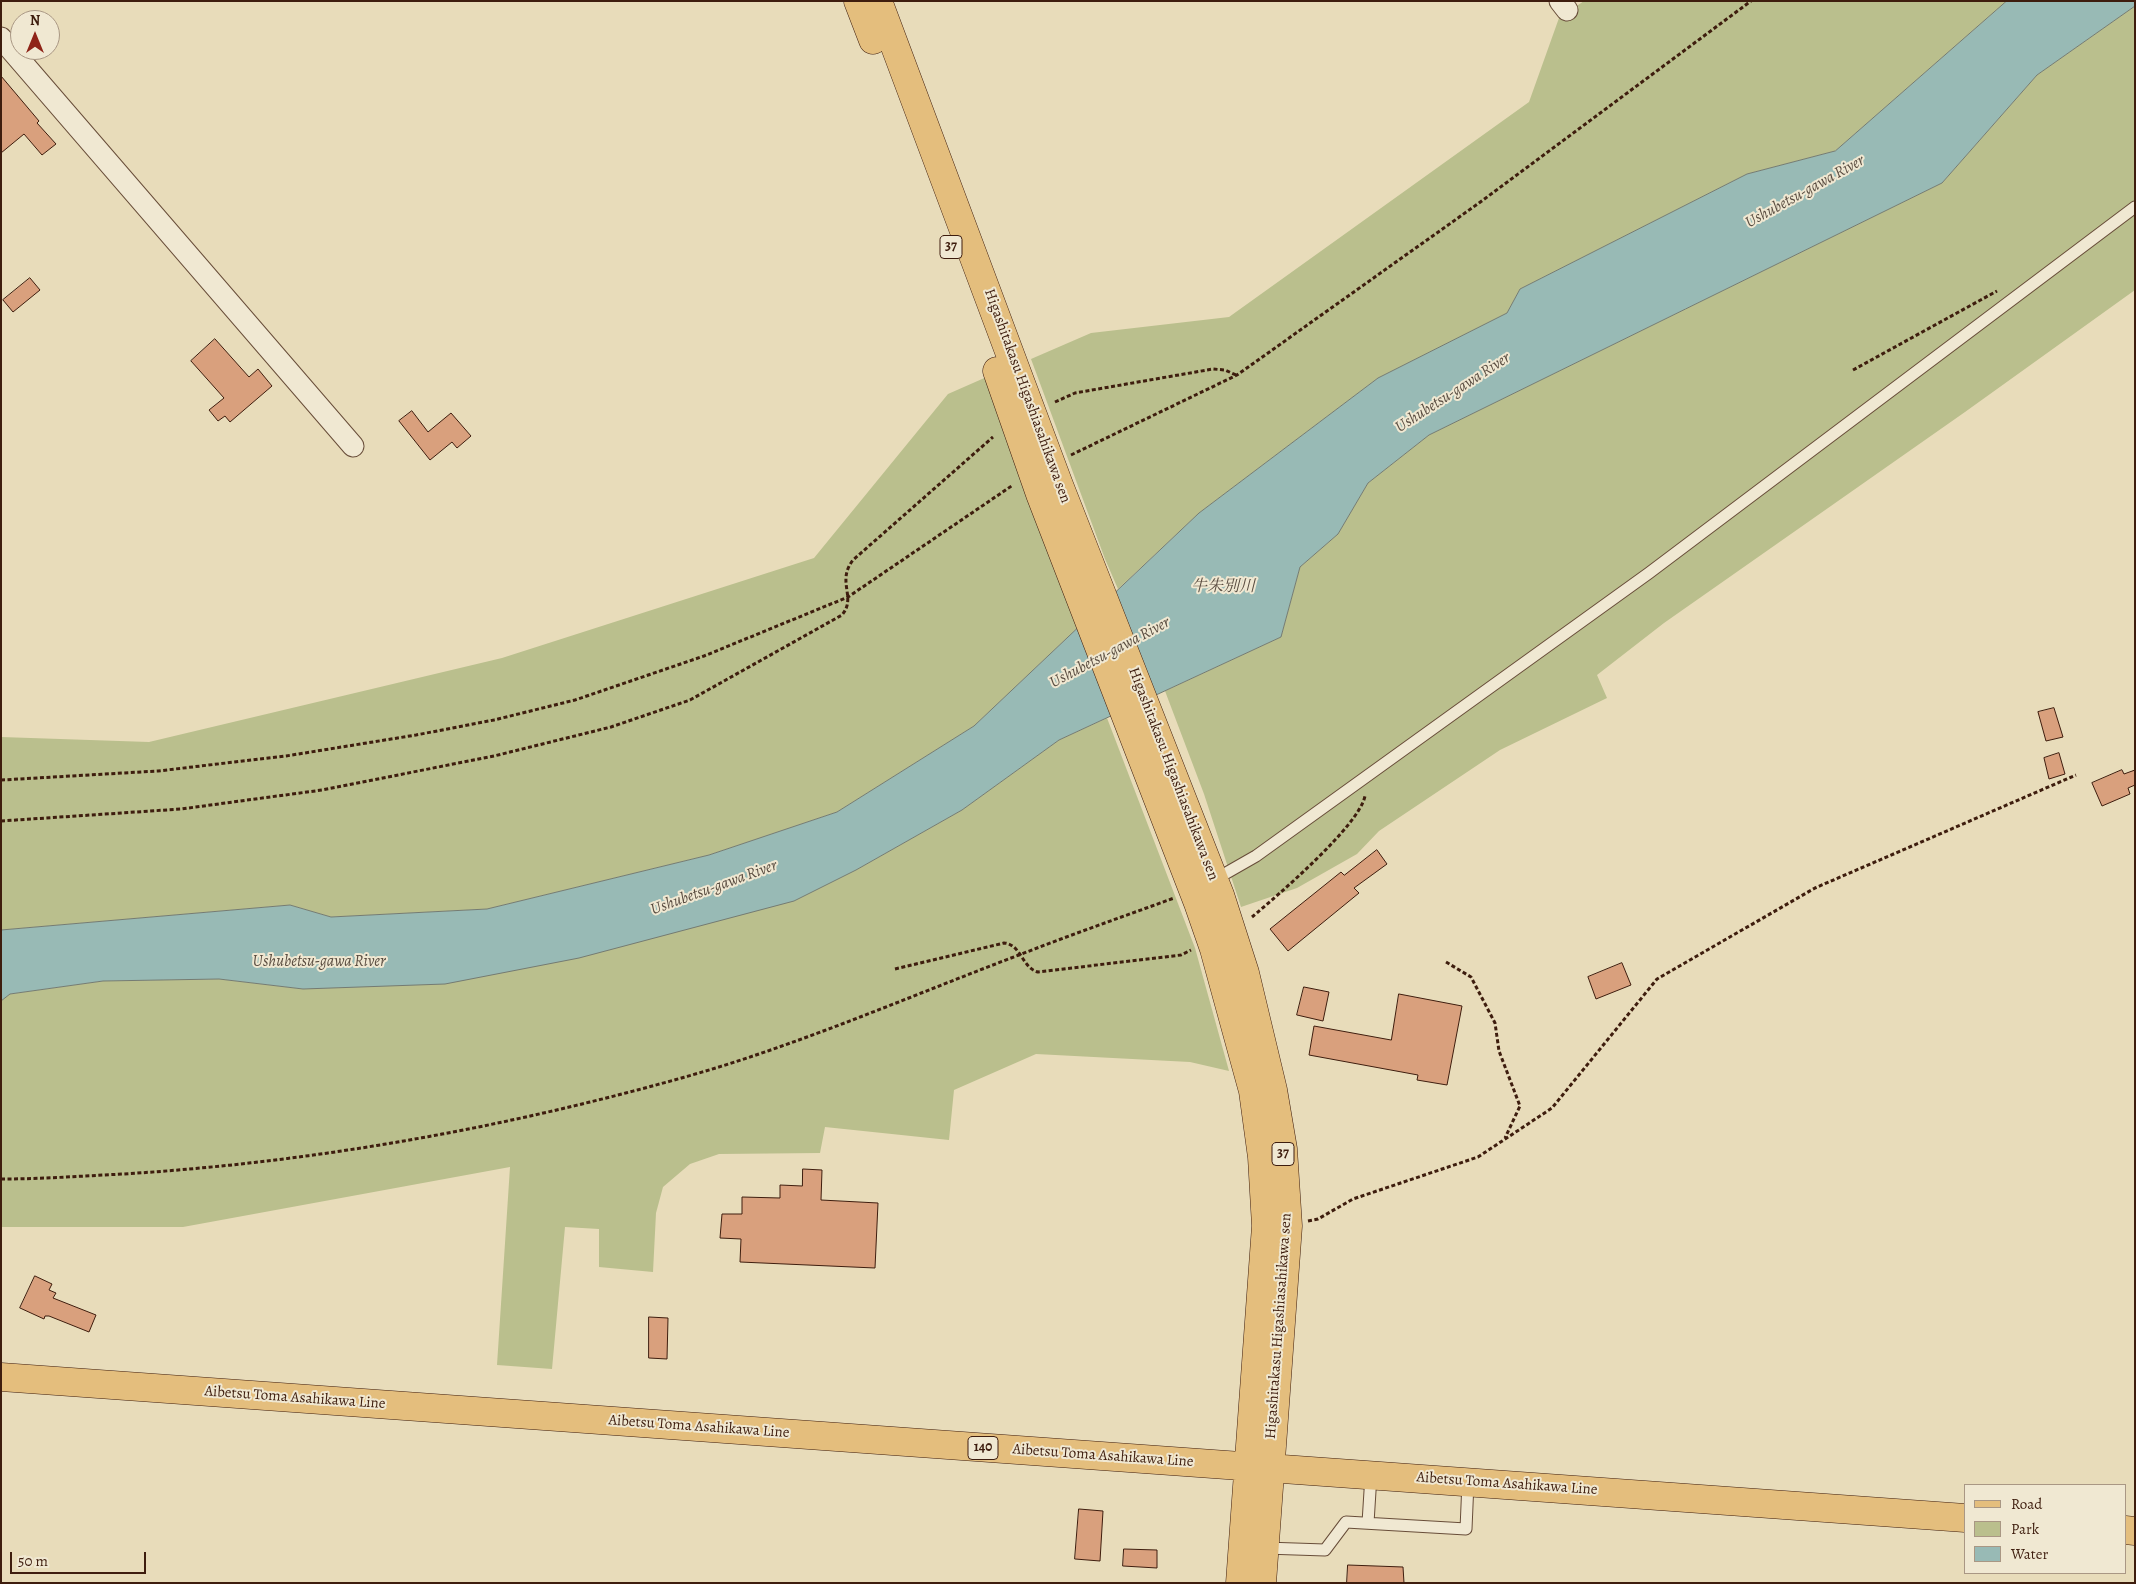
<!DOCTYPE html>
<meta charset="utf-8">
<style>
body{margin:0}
#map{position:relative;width:2136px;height:1584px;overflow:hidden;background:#e8dcba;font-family:Alegreya,serif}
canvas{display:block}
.frame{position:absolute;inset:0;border:2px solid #3e1d0e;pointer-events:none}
.legend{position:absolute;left:1964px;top:1484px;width:162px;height:90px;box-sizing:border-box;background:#f0e8d2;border:1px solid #a99784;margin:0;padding:6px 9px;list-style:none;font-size:15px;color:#3e1d0e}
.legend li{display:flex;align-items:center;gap:10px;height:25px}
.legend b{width:25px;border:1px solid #a99784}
.north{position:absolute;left:10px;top:10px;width:50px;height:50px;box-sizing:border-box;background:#f0e8d2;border:1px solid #a99784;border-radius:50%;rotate:0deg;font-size:14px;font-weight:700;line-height:20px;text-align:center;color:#3e1d0e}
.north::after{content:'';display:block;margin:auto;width:18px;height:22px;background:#8f2418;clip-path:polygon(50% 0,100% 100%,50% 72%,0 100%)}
.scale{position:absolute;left:10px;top:1552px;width:136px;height:22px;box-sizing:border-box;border:2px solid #3e1d0e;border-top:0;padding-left:6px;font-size:15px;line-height:18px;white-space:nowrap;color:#3e1d0e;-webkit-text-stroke:4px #f0e8d2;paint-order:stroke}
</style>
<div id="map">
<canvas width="2136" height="1584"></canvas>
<div class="frame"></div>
<ul class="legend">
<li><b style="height:6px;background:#e4be7d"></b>Road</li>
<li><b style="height:14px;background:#babf8d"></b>Park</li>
<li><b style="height:14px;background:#98bab5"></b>Water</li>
</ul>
<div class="north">N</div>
<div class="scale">50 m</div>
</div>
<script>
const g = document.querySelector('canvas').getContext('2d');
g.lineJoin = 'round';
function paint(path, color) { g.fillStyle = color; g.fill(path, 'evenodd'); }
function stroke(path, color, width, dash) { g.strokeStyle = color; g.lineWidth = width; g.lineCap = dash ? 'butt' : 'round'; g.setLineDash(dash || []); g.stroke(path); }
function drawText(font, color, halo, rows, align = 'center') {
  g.font = font + ' Alegreya,"Noto Serif JP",serif'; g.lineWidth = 4; g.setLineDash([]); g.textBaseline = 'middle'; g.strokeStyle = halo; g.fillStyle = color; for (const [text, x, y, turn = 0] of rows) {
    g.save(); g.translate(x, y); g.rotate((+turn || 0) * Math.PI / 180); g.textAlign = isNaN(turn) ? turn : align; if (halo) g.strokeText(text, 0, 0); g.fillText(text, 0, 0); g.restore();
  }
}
const green = new Path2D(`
 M1584 1H2007L1835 151 1747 174 1520 289 1507 313 1378 378 1199 513 1118 589 1105 559 1031 359 1091 333 1229 317 1529 102 1559 18Z
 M2135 6V290L1965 412 1664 623 1597 675 1607 698 1500 750 1379 831 1357 854 1297 888 1241 907 1204 794 1165 691 1281 637 1300 567 1338 534 1368 483 1429 435 1942 183 2037 75Z
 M998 372 1088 618 974 726 837 812 709 855 487 909 331 917 290 905 1 930V737L149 742 502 658 814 558 948 394Z
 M1107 718 1195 948 1229 1071 1190 1062 1036 1054 954 1090 949 1140 825 1127 820 1153 719 1154 690 1164 663 1187 656 1213 653 1272 599 1267V1229L565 1227 552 1369 497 1365 510 1167 183 1227H1V1001L10 994 103 981 219 979 303 989 794 901 856 870 962 810 1059 740Z`);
const water = new Path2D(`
 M2007 1H2135V6L2037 75 1942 183 1429 435 1368 483 1338 534 1300 567 1281 637 1059 740 962 810 856 870 794 901 579 958 445 984 303 989 219 979 103 981 10 994 1 1001V930L290 905 331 917 487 909 709 855 837 812 974 726 1199 513 1378 378 1507 313 1520 289 1747 174 1835 151Z`);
const building = new Path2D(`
 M1 76 39 121 37 123 56 144 42 155 24 134 1 153Z
 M30 278 40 290 13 312 3 300Z
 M215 339 249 377 258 369 272 386 230 422 225 416 218 421 209 410 224 398 191 361Z
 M412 411 428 432 451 413 471 436 457 448 452 442 430 460 399 421Z
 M2054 708 2063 737 2046 741 2038 712Z
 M2059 753 2065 774 2049 779 2044 758Z
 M2122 770 2124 774 2135 770V785L2128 788 2130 794 2102 806 2092 783Z
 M1377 850 1387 864 1354 888 1359 893 1288 951 1270 929 1341 872 1344 875Z
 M1622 963 1631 985 1596 999 1588 977Z
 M1304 987 1329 992 1323 1021 1297 1015Z
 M1399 994 1462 1006 1447 1085 1417 1080 1418 1075 1309 1055 1314 1026 1391 1040Z
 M803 1169 822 1170 821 1200 878 1203 875 1268 740 1262 741 1239 720 1238 722 1214H742V1197L780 1198V1185L802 1186Z
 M35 1276 52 1284 49 1290 56 1293 53 1298 96 1315 89 1332 49 1316H45L44 1319 20 1308Z
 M649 1317 668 1318 667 1359 649 1358Z
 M1079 1509 1103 1511 1100 1561 1075 1559Z
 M1124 1549 1157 1550V1568L1123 1566Z
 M1348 1565 1403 1567 1404 1583H1347Z`);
const path = new Path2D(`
 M1853 370 1997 291
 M1055 402 1075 393 1213 369 1225 370 1236 375
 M1071 455 1237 375 1479 203 1751 1
 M1 780 158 771 286 756 416 735 494 720 575 700 704 656 848 597 1013 485
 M1 821 181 809 322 790 494 756 611 727 690 700 842 615C857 597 836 582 853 560L993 437
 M1252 917C1277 896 1359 826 1365 796
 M1446 962 1471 977 1495 1023 1499 1051 1520 1106 1505 1138
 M895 969 1004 943C1021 944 1022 968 1038 972L1181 955 1191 950
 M1 1179C42 1179 82 1176 123 1174 318 1162 511 1127 699 1073 808 1041 913 995 1019 955 1070 935 1122 917 1174 898
 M1308 1221 1318 1219 1353 1199 1478 1157 1552 1108 1657 979 1815 888 2076 775`);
const lane = new Path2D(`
 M1214 880 1256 856 1649 573 2135 207
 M1368 1523 1371 1475
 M1265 1548 1325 1550 1346 1522 1466 1529 1468 1482`);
const street = new Path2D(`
 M1560 1 1567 10
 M1 38 353 446`);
const primary = new Path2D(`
 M858 1 873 40
 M878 1 1059 485 1220 895 1245 973 1273 1090 1283 1149 1288 1226 1262 1583
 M997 371 1040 494 1198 903 1214 949 1253 1091 1262 1157 1266 1226 1240 1583
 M1 1377 1965 1518
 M2125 1530 2135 1531`);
const shields = [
 [951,247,22],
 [1283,1154,22],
 [983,1448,30]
];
const shieldNames = [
 ["37",951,247],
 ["37",1283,1154],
 ["140",983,1448]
];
const streetNames = [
 ["Higashitakasu Higashiasahikawa sen",1027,396,70],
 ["Higashitakasu Higashiasahikawa sen",1173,774,69],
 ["Higashitakasu Higashiasahikawa sen",1279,1326,-86],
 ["Aibetsu Toma Asahikawa Line",295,1398,4],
 ["Aibetsu Toma Asahikawa Line",699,1427,4],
 ["Aibetsu Toma Asahikawa Line",1103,1456,4],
 ["Aibetsu Toma Asahikawa Line",1507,1484,4]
];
const waterNames = [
 ["Ushubetsu-gawa River",1805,192,-29],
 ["Ushubetsu-gawa River",1453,393,-33],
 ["牛朱別川",1223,587],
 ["Ushubetsu-gawa River",1110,653,-28],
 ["Ushubetsu-gawa River",714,888,-20],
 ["Ushubetsu-gawa River",319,962]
];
paint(green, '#babf8d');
paint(water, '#98bab5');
stroke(water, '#747b72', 1);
paint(building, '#d9a07d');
stroke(building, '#3e1d0e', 1);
stroke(lane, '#684d39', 13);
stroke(street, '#684d39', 23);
stroke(primary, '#3e1d0e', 29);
stroke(path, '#3e1d0e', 3, [4, 2.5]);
stroke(lane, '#f0e8d2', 11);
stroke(street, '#f0e8d2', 21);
stroke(primary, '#e4be7d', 28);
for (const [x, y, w] of shields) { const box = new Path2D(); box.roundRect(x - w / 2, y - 11.5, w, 23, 4); g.fillStyle = '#f0e8d2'; g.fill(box); stroke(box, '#3e1d0e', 1); }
drawText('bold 14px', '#3e1d0e', null, shieldNames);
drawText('15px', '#3e1d0e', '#f0e8d2', streetNames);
drawText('italic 16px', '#594c40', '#f0e8d2', waterNames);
</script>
